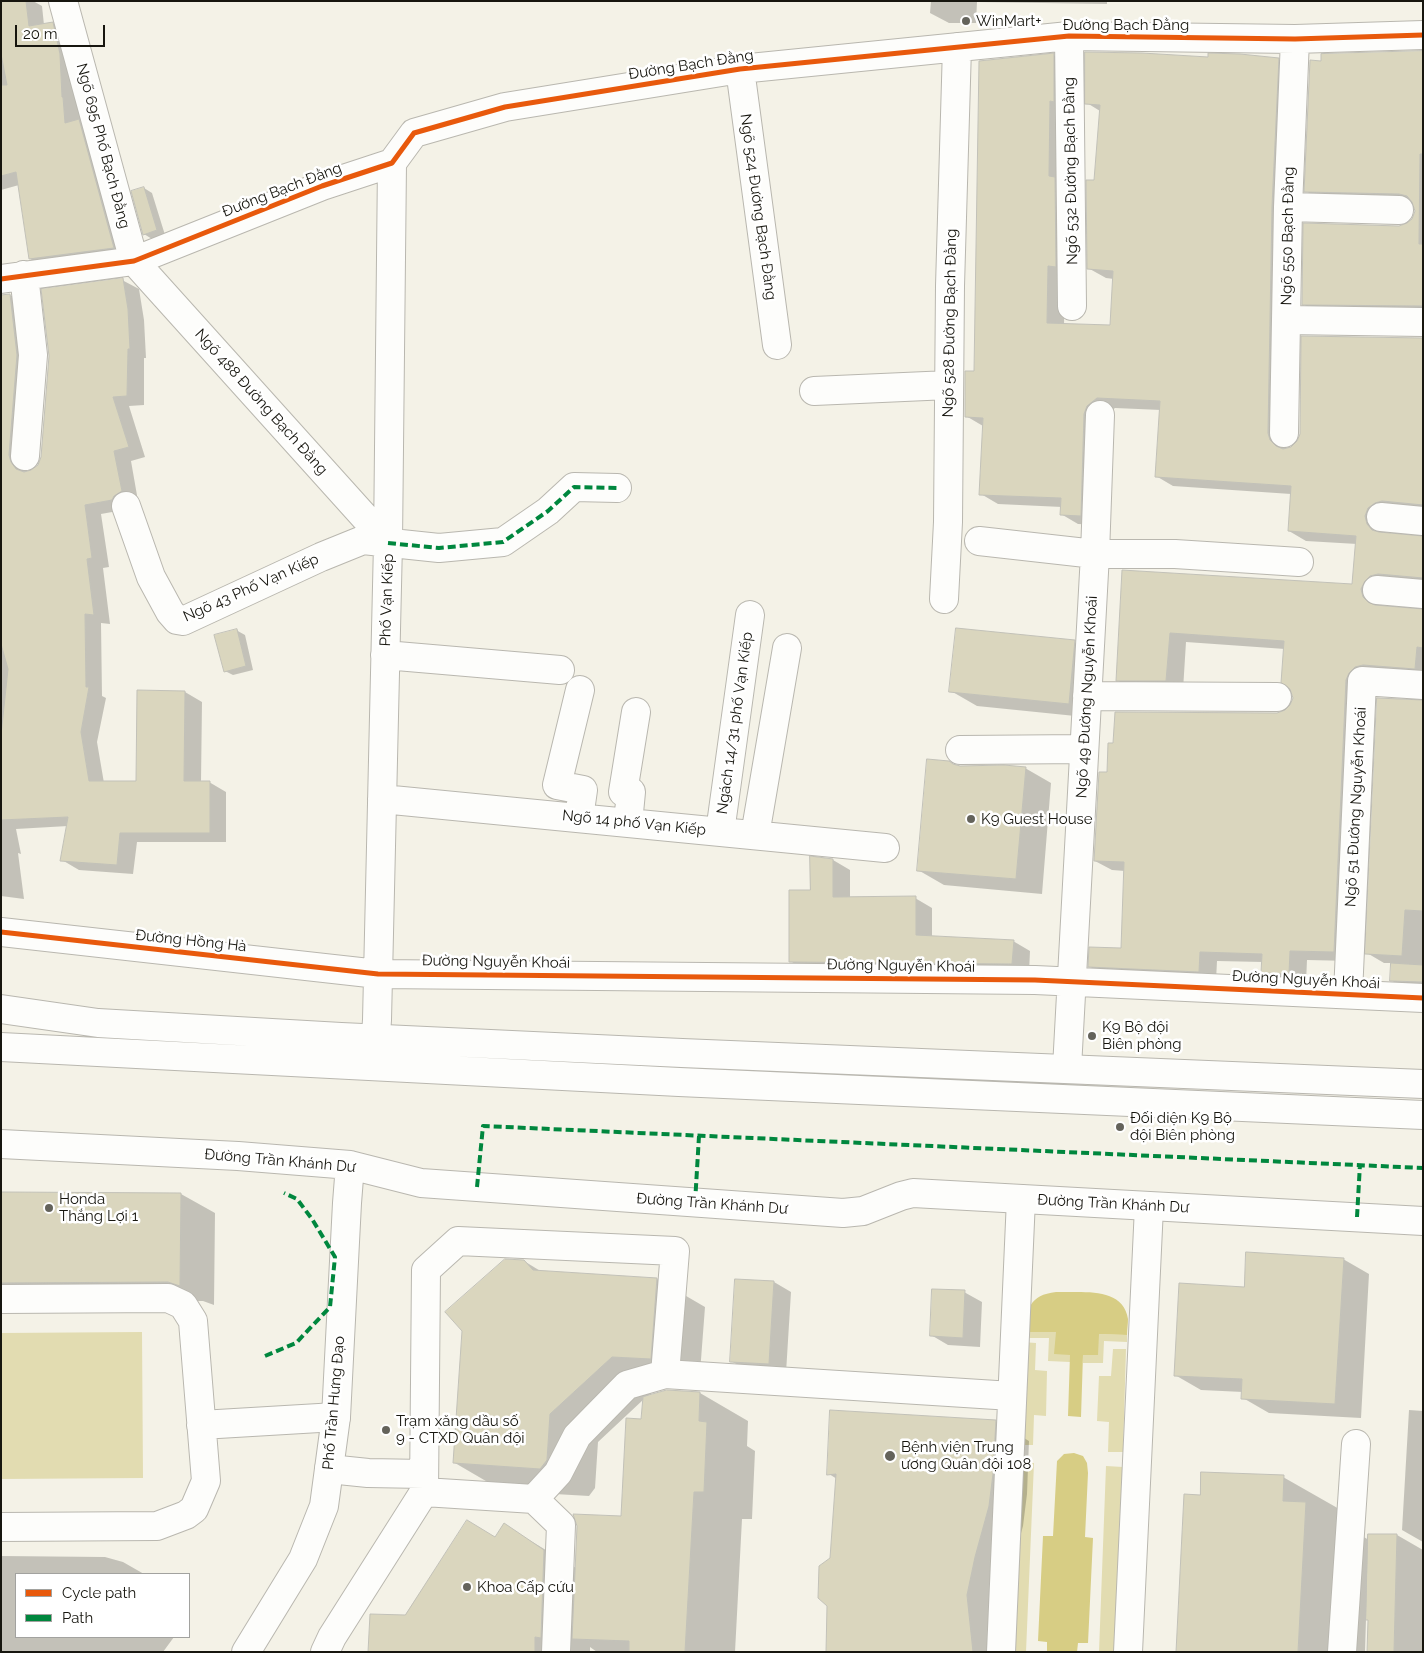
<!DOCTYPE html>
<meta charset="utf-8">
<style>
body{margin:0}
#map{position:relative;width:1424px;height:1653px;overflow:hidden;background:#f4f2e7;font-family:Raleway,sans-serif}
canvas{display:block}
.frame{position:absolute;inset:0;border:2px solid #17160f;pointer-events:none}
.legend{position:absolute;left:15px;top:1573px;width:175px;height:65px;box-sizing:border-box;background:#fff;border:1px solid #a2a29f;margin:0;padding:6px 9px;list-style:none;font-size:15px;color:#17160f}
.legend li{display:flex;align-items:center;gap:10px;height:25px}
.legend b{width:25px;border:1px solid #a2a29f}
.scale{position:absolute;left:15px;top:25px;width:90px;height:22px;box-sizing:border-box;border:2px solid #17160f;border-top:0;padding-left:6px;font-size:15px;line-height:18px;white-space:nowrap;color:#17160f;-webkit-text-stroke:4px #fff;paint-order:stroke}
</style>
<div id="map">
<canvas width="1424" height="1653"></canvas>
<div class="frame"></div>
<ul class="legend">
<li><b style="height:6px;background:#e8590c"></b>Cycle path</li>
<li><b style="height:6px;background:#00873e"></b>Path</li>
</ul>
<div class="scale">20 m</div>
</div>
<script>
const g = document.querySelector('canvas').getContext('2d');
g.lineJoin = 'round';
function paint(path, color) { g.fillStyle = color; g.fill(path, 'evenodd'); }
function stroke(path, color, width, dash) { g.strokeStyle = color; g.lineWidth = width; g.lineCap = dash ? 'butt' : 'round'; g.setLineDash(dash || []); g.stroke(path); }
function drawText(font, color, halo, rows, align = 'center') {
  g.font = font + ' Raleway,sans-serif'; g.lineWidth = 5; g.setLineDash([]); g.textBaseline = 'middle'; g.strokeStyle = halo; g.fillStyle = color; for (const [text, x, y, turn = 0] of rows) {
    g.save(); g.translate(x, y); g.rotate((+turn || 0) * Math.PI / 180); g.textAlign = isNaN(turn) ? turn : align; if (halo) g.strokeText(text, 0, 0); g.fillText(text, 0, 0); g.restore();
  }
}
const green = new Path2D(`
 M142 1332 143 1478 1 1479V1333Z
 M1022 1332H1056L1070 1354V1362L1048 1361 1049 1338H1022Z
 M1099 1334 1127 1335V1342L1104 1341 1103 1363H1083V1355Z
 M1022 1342 1036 1343 1035 1370 1047 1371 1046 1416 1034 1415 1033 1445H1018Z
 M1113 1349H1126L1123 1452H1108L1109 1422 1097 1421 1099 1376H1111Z
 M1017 1462 1034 1463 1026 1652H1010Z
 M1106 1466 1123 1467 1115 1652H1099Z`);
const water = new Path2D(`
 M1056 1292C1081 1293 1123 1286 1128 1319 1128 1324 1127 1330 1127 1335L1099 1334 1098 1355H1083L1081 1417 1068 1416 1070 1355 1054 1354 1056 1332H1022C1028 1309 1029 1295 1056 1292Z
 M1074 1453 1083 1456 1087 1463 1088 1473 1085 1537 1093 1538 1088 1643H1078L1077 1652H1047V1642L1038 1641 1043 1536H1053L1057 1461 1064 1454Z`);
const shadow = new Path2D(`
 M1 1H33L42 6 44 25 52 24 69 33 81 122 96 131 130 257 47 268 30 259 19 185 1 190Z
 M931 1H1107V4L977 2 976 23H949L930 13Z
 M1423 52V315L1320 314 1303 304 1399 227 1407 225 1413 219 1416 211 1414 203 1323 201 1306 191 1322 62Z
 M1053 55 1070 64 1064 325 1111 327 1114 279 1106 278 1088 268 1100 111 1087 103 1209 59H1278L1295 69 1285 443 1287 449 1292 448 1423 339V513L1382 525 1384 534 1423 538V586L1378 600 1380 607 1423 611V677H1372L1351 961 1307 960 1306 983 1279 982 1262 972 1263 962 1217 961 1216 981 1107 976 1089 966 1122 950 1125 871 1112 870 1095 861 1108 773 1286 711 1291 706 1294 698 1285 649 1186 642 1183 690H1134L1117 680 1124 572 1353 585 1357 544 1306 541 1289 531 1291 494 1173 486 1156 476 1161 410 1115 408 1104 416 1098 525 1078 524 1061 514 1062 507 998 504 981 494 983 426 966 416Z
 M144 188 152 193 165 235 152 239 144 234Z
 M122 280 139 289 144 320 146 358H144V405L129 406 145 457 131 461 138 501 129 509 101 514 109 567 103 568 110 624 101 623 102 696 106 698 97 742 104 783 138 782 185 692 202 702 201 782H209L226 792V842H137L133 874 79 870 62 860 68 826 16 829 21 854 18 853 24 899 1 896V297L10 295 27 304V472L39 466Z
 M236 630 245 635 253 670 233 675 225 671Z
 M1074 642 1100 656 1095 718 977 706 951 691Z
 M1423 702V991L1408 990 1391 980 1392 963H1384L1367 953Z
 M956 766 1025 768 1051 783 1042 894 944 885 918 870Z
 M833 860 850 870V899L915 898 932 908V937L1013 941 1030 951 1029 973 808 971 790 961Z
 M1 1193 181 1194 215 1213 214 1305 203 1301 36 1302 1 1306Z
 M1343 1259 1369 1274 1361 1418 1269 1413 1243 1398V1392L1201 1390 1175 1375 1245 1288Z
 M524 1261 542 1272 657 1279 705 1307 699 1386 661 1384 647 1397 700 1393 748 1421 747 1446 755 1451 752 1519H742L735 1652H597L590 1647V1652H370L406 1617 496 1538 504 1525 576 1568 578 1525 622 1518 643 1420 644 1399 598 1442 595 1488 589 1496 503 1491 455 1463Z
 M774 1282 791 1292 786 1373 749 1371 731 1361Z
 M964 1292 982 1302 980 1347 948 1345 931 1335Z
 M1409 1410 1423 1411V1542L1402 1530Z
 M995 1421 1029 1441 1027 1494 1023 1526 1009 1576 1005 1652H827L837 1479 829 1474Z
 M1283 1477 1348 1514V1528L1369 1540 1397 1535 1423 1550V1652H1369L1370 1621 1366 1619 1365 1652H1178L1201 1496Z
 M1 1556 105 1557 123 1562 144 1574H16V1637H174L163 1652H1Z`);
const building = new Path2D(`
 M1 1H26L29 26 53 22 60 54 62 97H63L65 123 79 119 114 248 29 259 16 172 1 176V85H7L1 54Z
 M1423 51V154H1420L1419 244H1423V306L1302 305 1303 223 1399 226 1407 223 1412 219 1415 211 1412 202 1407 196 1399 194 1304 192 1310 60 1321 61V54Z
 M1085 52 1142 53 1208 57V53L1240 54 1279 58 1272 207 1268 433 1270 440 1276 446 1283 449 1291 447 1297 441 1300 434 1301 336 1423 338V505L1382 501 1375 503 1368 508 1365 516 1367 524 1372 530 1379 532 1423 536V578L1378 574 1370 576 1365 581 1361 589 1363 597 1368 602 1375 605 1423 609V648L1417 647 1415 669 1363 665 1355 667 1349 673 1346 680 1334 952 1290 951 1289 974 1261 973 1262 954 1200 952 1199 972 1088 967 1089 947 1121 948 1124 862 1094 861 1099 772H1107L1108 743H1113L1115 712 1277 713 1285 710 1290 705 1293 698 1290 689 1281 683 1284 641 1170 633 1166 681H1116L1122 570 1352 584 1356 536 1288 531 1291 486 1155 477 1160 401 1097 398 1087 406 1084 414 1081 516 1060 515 1061 498 979 495 983 418 965 417V371H974L979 61 1054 53V102L1050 101 1049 176 1055 177 1056 267 1048 266 1047 323 1110 325 1113 271 1087 269 1086 180H1094L1100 105 1085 104Z
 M144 187 157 230 143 235 131 191Z
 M123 278 128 309 130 349H128L127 396 113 397 129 447 114 451 122 491 114 496 112 500 85 505 92 558 87 559 94 615 85 614 86 687H89L81 732 89 781H136L137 690 185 691 184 781H210V833H120L117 865 60 861 68 817 1 820V735L8 669 1 644V295L10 294 17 355 9 455 11 462 16 469 24 472 31 470 38 465 41 457 49 356 41 289Z
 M956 628 1075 640 1069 704 949 692Z
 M237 629 246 666 224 672 214 635Z
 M1377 698 1423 700V911L1405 910 1402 956 1365 954Z
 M927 759 949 761 953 764 960 766 1004 765 1026 767 1016 879 917 871Z
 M810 856 833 859V897L916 896V935L1014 940 1012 964 789 962V890H810Z
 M1391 963 1423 965V982L1390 981Z
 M1 1192 181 1193 180 1286 168 1282 1 1283Z
 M1246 1252 1344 1258 1335 1404 1241 1399 1242 1379 1174 1376 1179 1283 1244 1287Z
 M505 1259 524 1260 533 1270 657 1278 651 1359 612 1357 550 1414 547 1460 540 1469 453 1463 462 1331 445 1312Z
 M735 1279 774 1281 769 1364 730 1362Z
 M932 1289 965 1290 963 1338 930 1336Z
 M667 1390 700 1392 699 1421 707 1422 704 1492H694L685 1652H629V1641L572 1639 577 1526 573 1514 621 1516 626 1418 641 1419 643 1397Z
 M830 1410 996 1420 993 1474 989 1506 975 1557 967 1595 973 1652H826L827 1606 818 1598 819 1566 830 1558 836 1474 827 1475Z
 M1201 1472 1284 1475 1283 1501 1306 1502 1298 1652H1176L1184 1494 1200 1495Z
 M467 1520 495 1537 504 1523 544 1550 541 1638 535 1637V1652H368L370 1614 405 1615Z
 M1368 1534H1397L1394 1652H1367L1368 1620H1366Z`);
const minor = new Path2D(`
 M63 1 134 261 388 543
 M1069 36 1072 306
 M740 69 777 345
 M1288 207 1399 210
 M24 275 33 355 25 456
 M1 279 134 261 322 186 392 163 414 133 505 107 740 69 1069 36 1295 39 1423 35
 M1286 320 1423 322
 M814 391 949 385
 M1284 433 1288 207 1295 39
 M126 506 151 577 170 612 177 620 183 621 321 557 363 540 439 548 503 542 548 511 574 487 617 488
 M1381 517 1423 521
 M979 541 1095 554H1175L1299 562
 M1377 590 1423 594
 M944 599 948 522 950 286 957 47
 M385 655 560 670
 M1087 696 1277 697
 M960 750 1084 749
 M382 799 885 848
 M579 818 583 790 557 785 580 690
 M628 823 631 792H623L636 712
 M720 832 750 615
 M755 835 787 648
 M1 932 378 974 1035 980 1423 998
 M1348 994 1362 681 1423 685
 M374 1061 377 1020 388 543 392 163
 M1067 1068 1095 554 1100 415
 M1 1299 168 1298 183 1305 193 1321 206 1481 194 1509 186 1515 157 1526 1 1527
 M201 1425 336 1417
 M329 1469 368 1473 424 1474
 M424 1492 534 1499 558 1473 577 1436 627 1385 665 1374
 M534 1499 561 1525 556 1652
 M325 1652 332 1637 424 1492 426 1270 458 1241 675 1251 665 1374 1012 1396
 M1001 1652 1021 1199
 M1128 1652 1149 1207
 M1342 1652 1356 1444`);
const major = new Path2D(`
 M1 1009 98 1023 341 1037 682 1053 1423 1084
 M1 1047 679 1082 1423 1115
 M1 1144 238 1156 350 1165 421 1183 843 1213 863 1211 901 1196 913 1193 1423 1221
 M246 1652 303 1559 324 1506 336 1417 347 1203 350 1165`);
const quiet = new Path2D(`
 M388 543 439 548 503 542 548 511 574 487 617 488
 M477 1187 483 1126 1423 1168
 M695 1203 699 1136
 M1357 1217 1360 1164
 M265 1356 296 1343 330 1307 335 1257 312 1219 297 1199 284 1193`);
const cycleway = new Path2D(`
 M1 279 134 261 322 186 392 163 414 133 505 107 740 69 1069 36 1295 39 1423 35
 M1 932 378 974 1035 980 1423 998`);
const markers = [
 [966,21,5,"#64635b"],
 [971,819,5,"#64635b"],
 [1092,1036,5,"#64635b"],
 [1120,1127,5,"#64635b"],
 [49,1208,5,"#64635b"],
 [386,1430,5,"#64635b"],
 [890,1456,6,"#64635b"],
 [467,1587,5,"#64635b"]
];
const poiNames = [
 ["WinMart+",976,21],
 ["K9 Guest House",981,819],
 ["K9 Bộ đội",1102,1027],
 ["Biên phòng",1102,1044],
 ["Đối diện K9 Bộ",1130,1118],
 ["đội Biên phòng",1130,1135],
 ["Honda",59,1199],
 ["Thắng Lợi 1",59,1216],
 ["Trạm xăng dầu số",396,1421],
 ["9 - CTXD Quân đội",396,1438],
 ["Bệnh viện Trung",901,1447],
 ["ương Quân đội 108",901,1464],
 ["Khoa Cấp cứu",477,1587]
];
const streetNames = [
 ["Đường Bạch Đằng",1126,25],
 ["Đường Bạch Đằng",691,65,-9],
 ["Ngõ 695 Phố Bạch Đằng",103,146,75],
 ["Ngõ 532 Đường Bạch Đằng",1071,171,-91],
 ["Đường Bạch Đằng",282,190,-21],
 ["Ngõ 524 Đường Bạch Đằng",758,207,82],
 ["Ngõ 550 Bạch Đằng",1288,236,-89],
 ["Ngõ 528 Đường Bạch Đằng",950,323,-89],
 ["Ngõ 488 Đường Bạch Đằng",261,402,48],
 ["Ngõ 43 Phố Vạn Kiếp",251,588,-24],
 ["Phố Vạn Kiếp",387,600,-88],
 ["Ngõ 49 Đường Nguyễn Khoái",1087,697,-87],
 ["Ngách 14/31 phố Vạn Kiếp",735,723,-82],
 ["Ngõ 51 Đường Nguyễn Khoái",1356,807,-87],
 ["Ngõ 14 phố Vạn Kiếp",634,823,6],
 ["Đường Hồng Hà",191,941,6],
 ["Đường Nguyễn Khoái",496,962,1],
 ["Đường Nguyễn Khoái",901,966,1],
 ["Đường Nguyễn Khoái",1306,980,3],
 ["Đường Trần Khánh Dư",280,1161,5],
 ["Đường Trần Khánh Dư",712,1204,4],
 ["Đường Trần Khánh Dư",1113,1204,3],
 ["Phố Trần Hưng Đạo",334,1403,-85]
];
paint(green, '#e2dcb1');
paint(water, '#d7cd84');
paint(shadow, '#0003');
paint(building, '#dad6be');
stroke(building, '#c2c1b8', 1);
stroke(minor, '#b9b7af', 30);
stroke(major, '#b9b7af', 30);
stroke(minor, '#fdfdfb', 28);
stroke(major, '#fdfdfb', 28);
stroke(quiet, '#00873e', 4, [8, 4]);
stroke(cycleway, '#e8590c', 5);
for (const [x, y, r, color] of markers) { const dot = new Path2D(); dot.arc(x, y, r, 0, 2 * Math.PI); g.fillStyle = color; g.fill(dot); stroke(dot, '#fff', 2); }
drawText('15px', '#17160f', '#fff', poiNames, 'left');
drawText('15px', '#17160f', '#fff', streetNames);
</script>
